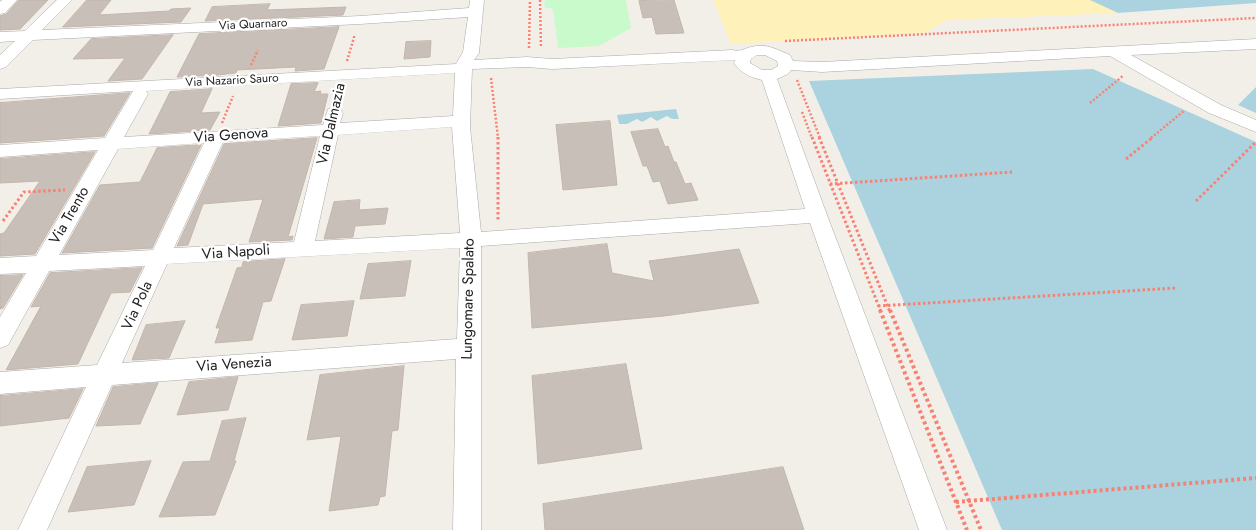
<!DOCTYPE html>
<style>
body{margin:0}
canvas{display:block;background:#f2efe9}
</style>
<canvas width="1256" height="530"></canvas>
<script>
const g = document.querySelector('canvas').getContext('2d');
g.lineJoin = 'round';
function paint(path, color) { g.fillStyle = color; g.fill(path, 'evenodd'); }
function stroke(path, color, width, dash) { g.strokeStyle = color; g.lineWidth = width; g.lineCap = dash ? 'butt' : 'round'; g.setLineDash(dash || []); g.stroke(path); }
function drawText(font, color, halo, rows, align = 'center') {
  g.font = font + ' Jost,sans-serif'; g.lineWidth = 4.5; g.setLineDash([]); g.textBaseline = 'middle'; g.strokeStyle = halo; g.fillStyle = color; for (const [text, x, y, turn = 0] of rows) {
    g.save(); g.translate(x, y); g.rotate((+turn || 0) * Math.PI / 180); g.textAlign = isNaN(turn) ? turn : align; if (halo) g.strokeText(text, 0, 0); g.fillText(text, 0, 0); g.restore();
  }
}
const sand = new Path2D(`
 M713 0H1090L1118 13 948 20 924 33 731 44Z`);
const park = new Path2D(`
 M545 0H626L631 28 599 46 558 48 553 9 544 7Z`);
const water = new Path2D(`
 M1090 0H1256V3L1118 13Z
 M1093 69 1256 142V530H1002L809 81Z
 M1256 87V113L1238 105Z
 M676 109 679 119H672L667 116 657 121 651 117 642 122 637 119 627 124H619L617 115Z`);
const building = new Path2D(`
 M19 0H48L20 29 0 30V16L6 14Z
 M87 0H111L99 15 169 11 171 9 191 8 181 22 63 27Z
 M674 0 684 33 656 34 652 17 643 18 639 1Z
 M270 4 267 10 346 7 343 15 205 21 212 7Z
 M339 27 324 69 295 71 296 67 237 70 236 73 218 75 177 77 199 34Z
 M173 35 142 79 108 81 125 58 73 59 91 39Z
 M431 41 430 57 404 59 406 42Z
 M318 83 314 92 321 91 320 94H328L321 123 278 126 291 84Z
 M212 89 201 113 220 112 210 130 149 134 170 92Z
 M130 93 104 136 0 143V103Z
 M610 121 617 185 563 190 556 125Z
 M658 129 665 147 668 146 674 162H676L685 184 691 183 698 200 668 204 660 181 653 182 647 166H643L631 132Z
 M317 138 288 237 293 236 292 240 249 242 263 199 203 204 188 245 177 246 224 144Z
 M201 145 152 248 62 253 100 185 140 182 157 148Z
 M95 152 35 254 0 256V234L4 233 40 181 0 183V159Z
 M360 200 359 210 388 208 385 224 355 226 353 237 324 239 334 202Z
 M607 244 612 273 654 281 649 261 739 249 759 303 664 316 532 328 528 253Z
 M285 259 271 301 263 302 252 340 215 343 220 328H216L237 268 242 267 243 262Z
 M411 261 405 296 360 299 368 264Z
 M142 268 130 292 111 293 78 364 6 370 41 306 31 307 50 273Z
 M23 275 3 308 0 309V276Z
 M354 301 347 336 292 340 301 305Z
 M185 321 169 358 132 360 146 325Z
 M626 364 642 449 538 464 532 376Z
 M404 366 398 430 392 431 385 496 380 497 378 505 329 511 341 436 307 440 320 375Z
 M238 377 228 410 177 415 189 382Z
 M158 383 140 424 96 426 113 387Z
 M83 389 69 418 0 426V396Z
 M246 418 234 461H236L215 515 159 517 183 462 210 461 222 421Z
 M151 461 134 505 68 512 87 467Z
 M783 467 804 530H545L543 504Z`);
const pathFar2 = new Path2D(`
 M540 0 541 48
 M785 41 1256 18
 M529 48 530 0
 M347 61 355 34
 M251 65 258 50
 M491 78 498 138
 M797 80 820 138
 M1090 103 1124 75
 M802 112 812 138
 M222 123 233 96
 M1151 138 1185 110`);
const pathFar1 = new Path2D(`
 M498 137V222
 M812 137 881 312
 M819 137 890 312
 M1126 159 1153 137
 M830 184 1013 172
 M1196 201 1256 142
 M3 221 24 192 65 190
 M878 306 1176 288`);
const path = new Path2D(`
 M880 310 967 530
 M890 310 981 530
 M956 502 1256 478`);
const minor = new Path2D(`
 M2 0H17L5 13 0 14V2Z
 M57 0H72L42 30 360 16 469 8 470 0H484L479 53 474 60 527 57 552 59 732 50C741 52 743 49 751 47 766 43 776 49 790 55L793 61 822 62 1256 39V49L1131 55 1221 105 1256 120V132L1209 113 1110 56 822 72 791 70 788 74 777 79 827 215 947 530H919L810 223 481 246V530H453L456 359 112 385 47 530H18L86 387 0 394V372L97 365 145 266 49 271 8 345 0 348V317L26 273 0 274V258L36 256 98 150 0 157V145L105 138 133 91 0 99V89L456 64 463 52 468 17 360 24 33 40 6 67 0 69V55L15 41 0 42V32L25 31ZM757 55H765L777 61 778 66 771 70H762L750 63 751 59ZM735 60 734 63C741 73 749 77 762 80L805 209 481 232 470 127 472 69 527 67 552 69ZM455 73 453 116 340 123 343 113 340 109 334 108 328 109 323 125 124 137 148 94 146 91ZM452 127 460 233 315 241 338 135ZM320 136 294 242 174 248 223 142ZM204 143 153 250 59 255 118 149ZM460 248 457 339 122 363 167 264Z`);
const farStreetnames = [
 ["Via Quarnaro",253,25,-3],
 ["Via Nazario Sauro",232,81,-3]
];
const streetNames = [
 ["Via Dalmazia",332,124,-77],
 ["Via Genova",231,136,-4],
 ["Via Trento",70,216,-60],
 ["Via Napoli",236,253,-4],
 ["Lungomare Spalato",469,299,-89],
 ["Via Pola",138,306,-65],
 ["Via Venezia",234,365,-4]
];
paint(sand, '#fff1ba');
paint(park, '#c8facc');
paint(water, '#aad3df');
paint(building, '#c7bfb8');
stroke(building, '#c4b6ab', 1);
stroke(minor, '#a9a9a9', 1);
stroke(pathFar2, '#fa8072', 2.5, [2, 2]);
stroke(pathFar1, '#fa8072', 3, [2.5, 2.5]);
stroke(path, '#fa8072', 4, [3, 3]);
paint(minor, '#fff');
drawText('12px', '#222', '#fff', farStreetnames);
drawText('15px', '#222', '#fff', streetNames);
</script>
